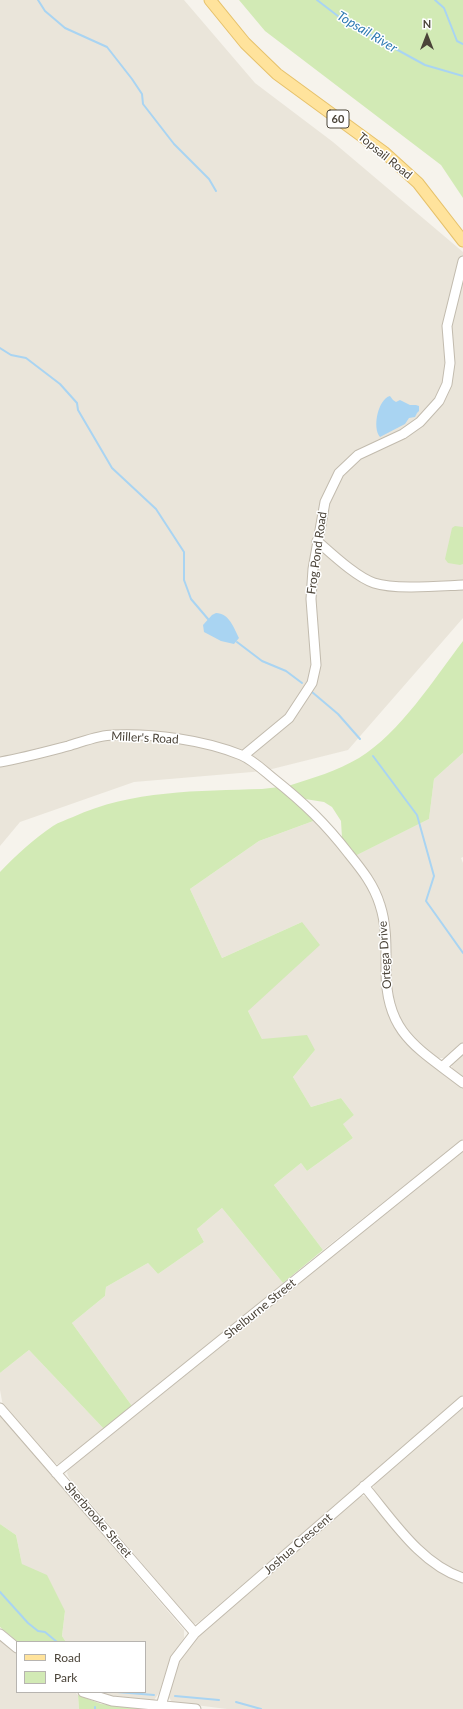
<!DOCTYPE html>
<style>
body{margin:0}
#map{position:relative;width:463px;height:1709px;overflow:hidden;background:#f6f3ec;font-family:Lato,sans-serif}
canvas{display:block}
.legend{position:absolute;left:16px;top:1641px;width:130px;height:52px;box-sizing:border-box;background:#fff;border:1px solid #b7b4b0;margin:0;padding:5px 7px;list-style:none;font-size:12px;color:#4b4439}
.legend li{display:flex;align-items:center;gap:8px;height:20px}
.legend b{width:20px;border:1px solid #b7b4b0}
.north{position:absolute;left:407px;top:16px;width:40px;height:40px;-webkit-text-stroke:3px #fff;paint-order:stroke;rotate:0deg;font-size:11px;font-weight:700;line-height:16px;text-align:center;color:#4b4439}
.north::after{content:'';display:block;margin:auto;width:14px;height:18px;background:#4b4439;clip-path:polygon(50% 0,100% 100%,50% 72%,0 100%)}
</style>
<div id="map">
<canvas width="463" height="1709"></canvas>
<ul class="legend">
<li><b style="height:5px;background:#ffe39c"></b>Road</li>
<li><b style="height:11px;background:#d2eab5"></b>Park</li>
</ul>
<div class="north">N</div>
</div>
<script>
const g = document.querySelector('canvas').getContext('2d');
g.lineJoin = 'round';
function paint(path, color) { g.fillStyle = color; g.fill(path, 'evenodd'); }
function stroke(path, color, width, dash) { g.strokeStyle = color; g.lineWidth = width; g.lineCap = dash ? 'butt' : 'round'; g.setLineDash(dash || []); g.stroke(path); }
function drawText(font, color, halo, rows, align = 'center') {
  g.font = font + ' Lato,sans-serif'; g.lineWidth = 3; g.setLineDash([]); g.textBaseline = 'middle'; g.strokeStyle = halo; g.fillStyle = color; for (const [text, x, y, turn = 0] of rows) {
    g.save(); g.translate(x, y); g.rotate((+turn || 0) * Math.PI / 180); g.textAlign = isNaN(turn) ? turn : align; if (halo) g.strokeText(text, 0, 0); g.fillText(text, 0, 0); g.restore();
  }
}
const residential = new Path2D(`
 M0 0H184L255 83 333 142 463 252V618L348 750 264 771 134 782 20 822 0 846Z
 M463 753V857L461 858 463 863V1043L447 1058H437L417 1043 397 1016 391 993 388 927 355 856 429 819 434 779Z
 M316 820 349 859 368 886 377 907 381 927 383 992 388 1013 397 1032 412 1048 463 1087V1139L323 1250 274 1185 301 1163 307 1171 353 1138 342 1123 354 1115 341 1098 311 1107 293 1077 315 1050 262 1039 248 1011 302 922 222 958 190 889 259 841Z
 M463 1052V1078L453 1071 451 1064Z
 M463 1151V1395L200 1621 195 1624 193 1623 69 1478 67 1473 68 1470Z
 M222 1208 283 1283 132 1406 72 1323 105 1296 106 1287 148 1263 158 1274 204 1242 197 1229Z
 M29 1350 104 1429 58 1464 53 1463 3 1406 0 1390V1373Z
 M463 1407V1574L445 1565 417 1542 375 1493 373 1488 375 1483Z
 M0 1415 184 1630V1638L171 1657 159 1693 154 1700 104 1695V1692H145V1642H66L62 1636 65 1611 22 1564 16 1535 0 1524Z
 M360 1496H364L368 1498 407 1544 424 1560 444 1575 463 1584V1709H227L172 1702 168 1696 178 1664 181 1656 199 1636Z
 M0 1636 17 1649V1692H75L78 1695 79 1709H0Z`);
const green = new Path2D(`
 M239 0H463V198L441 165 265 31Z
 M455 526 463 527V564L460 565 448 563 445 559 452 528Z
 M463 641V753L434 779 429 819 355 856 342 838 341 821 332 807 324 802 305 799 288 786C313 778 337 771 359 758 400 733 434 679 463 641Z
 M279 787 316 820 259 841 190 889 222 958 302 922 320 945 248 1011 262 1039 307 1035 315 1050 293 1077 311 1107 341 1098 354 1115 343 1124 353 1138 307 1171 301 1163 274 1185 323 1250 283 1283 222 1208 197 1229 204 1242 158 1274 148 1263 106 1287 105 1296 72 1323 132 1406 104 1429 29 1350 0 1373V872C16 855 34 839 53 826 59 822 66 820 73 817 131 790 199 791 262 789Z
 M0 1524 16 1535 22 1564 47 1575 65 1611 62 1636 66 1642H18L0 1627Z
 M78 1695 101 1704 149 1709H79Z`);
const water = new Path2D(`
 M390 396 393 400 396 402 400 400 410 405H416L419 406V411L417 413 415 417 409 418 405 424 380 437C372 428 378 399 390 396Z
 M216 613C229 613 234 628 239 638L234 644 221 641 204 632 203 625 212 615Z`);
const stream = new Path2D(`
 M38 0 45 11 65 28 107 47 132 79 142 94 143 104 174 144 209 179 216 191
 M317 0 343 20 425 65 463 76
 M435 0 444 8 457 41 463 44
 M0 348 11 355 26 358 60 384 77 403 78 410 112 468 156 509 184 552V580L191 599 208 619
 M237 642 262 661 286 671 302 683
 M312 692 338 714 360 739
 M373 756 417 815 434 876 426 901 463 953
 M0 1592 28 1623 38 1631 45 1632 57 1642
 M117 1692 154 1695
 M175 1696 219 1700
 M236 1702 261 1709
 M95 1707V1709`);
const minor = new Path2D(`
 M317 541C331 553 356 577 374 583 395 590 440 586 463 585
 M243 756 289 718 312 683 316 665 311 599 313 569 325 502 339 473 358 455 403 434 420 422 439 401 447 384 450 363 447 326 463 261
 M0 762C23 758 45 752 68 746 82 742 99 735 113 735 153 733 204 740 241 755 253 760 264 771 274 779 304 803 325 823 349 854 362 870 374 885 380 905 387 926 386 949 386 971 386 1034 418 1048 463 1083
 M442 1067 463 1048
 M0 1408 195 1633
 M56 1473 463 1145
 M364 1486C392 1519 420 1564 463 1578
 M0 1634 17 1648
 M83 1692 112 1701 196 1709
 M160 1709 175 1659 195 1633 463 1401`);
const major = new Path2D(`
 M210 0 245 43 277 74 385 153 418 183 463 241`);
const shields = [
 [338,119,22]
];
const shieldNames = [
 ["60",338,119]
];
const streetNames = [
 ["Topsail Road",385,156,39],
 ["Frog Pond Road",317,553,-82],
 ["Miller's Road",145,738,3],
 ["Ortega Drive",385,955,-94],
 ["Shelburne Street",260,1309,-39],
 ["Sherbrooke Street",98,1520,49],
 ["Joshua Crescent",298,1544,-41]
];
const waterNames = [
 ["Topsail River",367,32,31]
];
paint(residential, '#eae5da');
paint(green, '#d2eab5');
paint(water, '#a9d4f2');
stroke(stream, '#a9d4f2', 2);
stroke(minor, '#c2bbae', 11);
stroke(major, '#e6c16a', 13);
stroke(minor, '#fff', 9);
stroke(major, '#ffe39c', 11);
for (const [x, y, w] of shields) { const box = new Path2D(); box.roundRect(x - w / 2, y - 9, w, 18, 3); g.fillStyle = '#fff'; g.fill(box); stroke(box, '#4b4439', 1); }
drawText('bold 11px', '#4b4439', null, shieldNames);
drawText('12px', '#4b4439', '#fff', streetNames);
drawText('italic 13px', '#2e7ab2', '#fff', waterNames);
</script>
